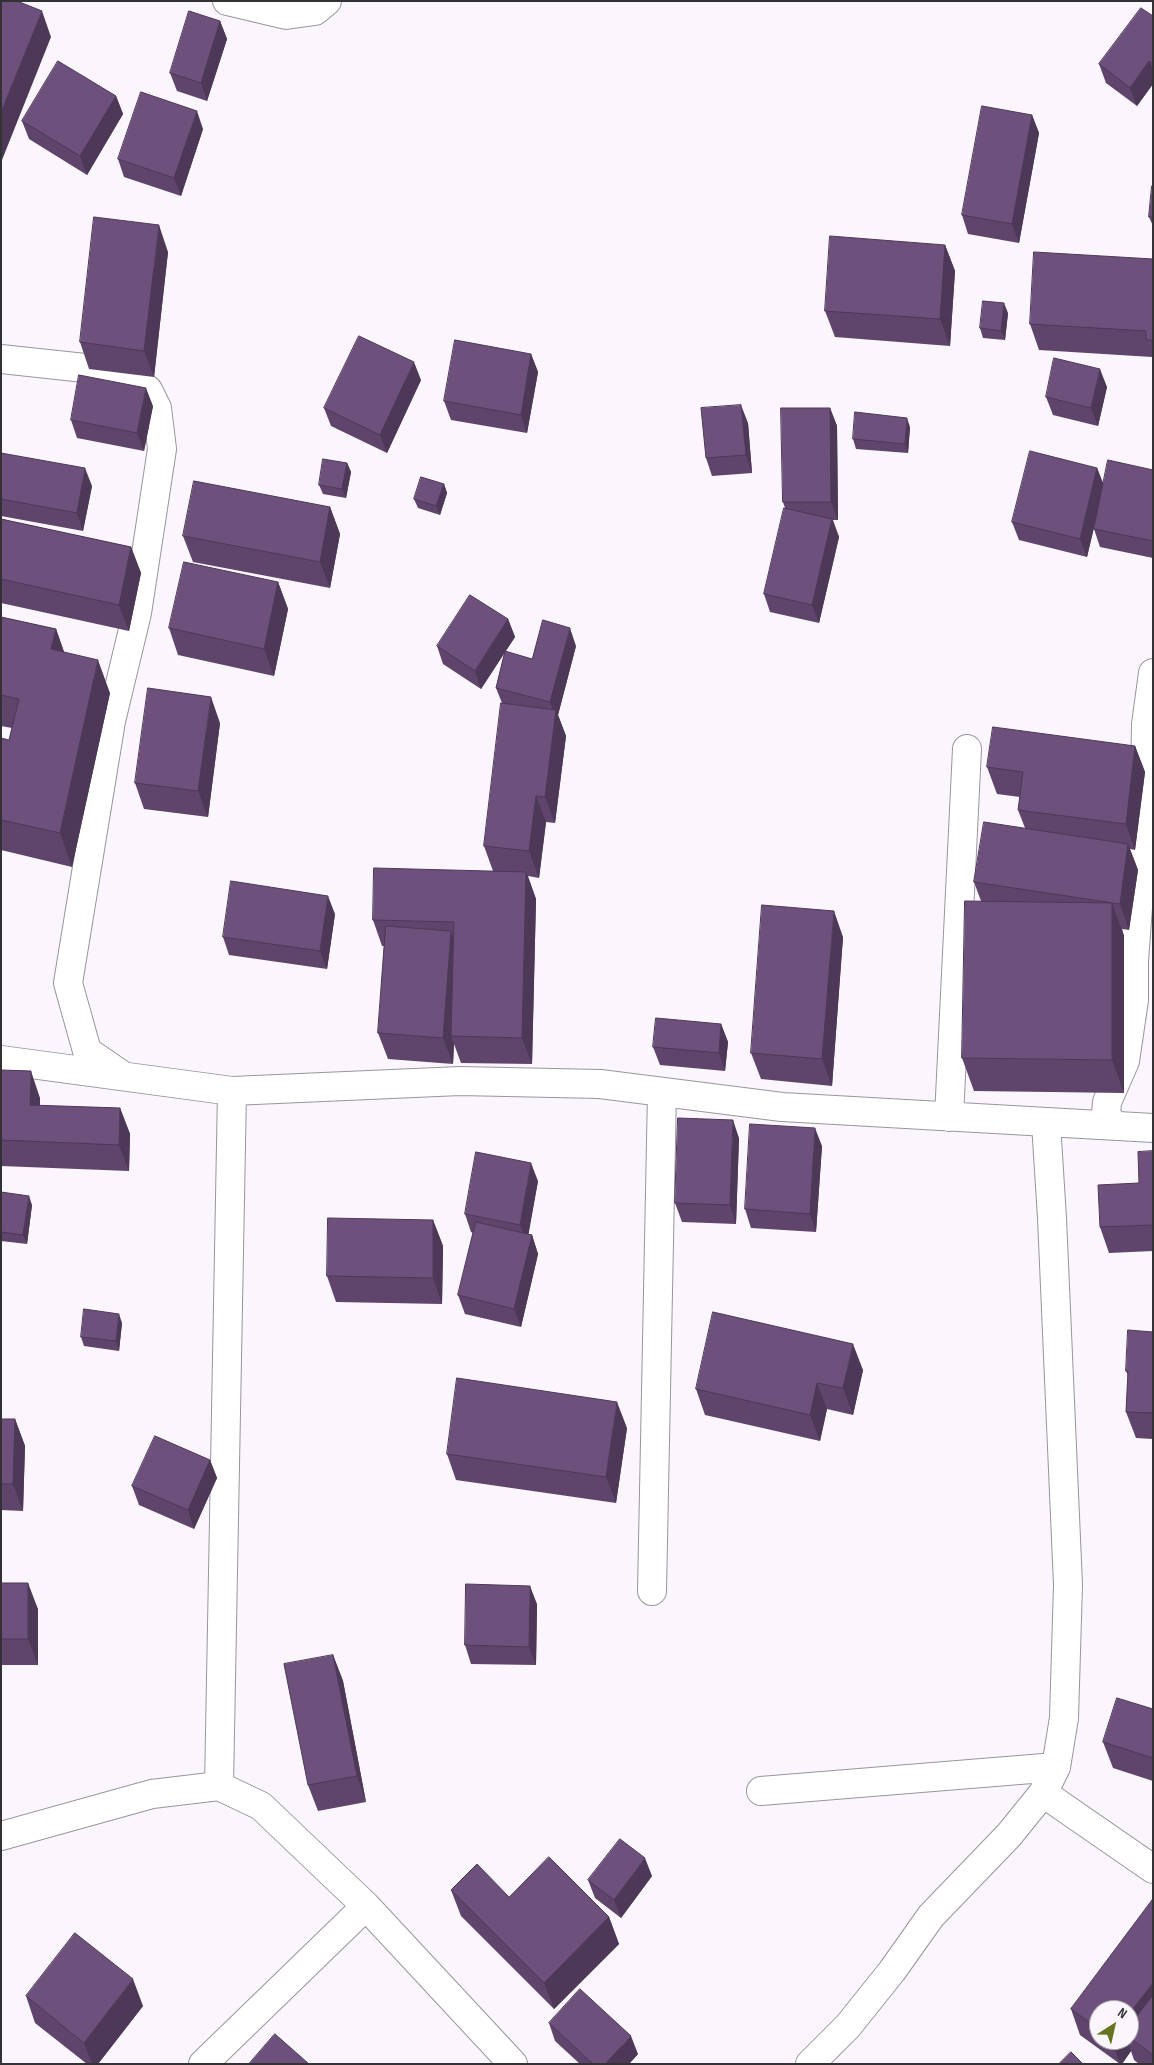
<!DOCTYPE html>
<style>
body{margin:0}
#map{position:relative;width:1154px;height:2065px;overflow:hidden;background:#fbf6fe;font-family:"Sofia Sans Condensed",sans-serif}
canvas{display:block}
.frame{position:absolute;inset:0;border:2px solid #333134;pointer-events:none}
.north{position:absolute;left:1089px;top:2000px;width:50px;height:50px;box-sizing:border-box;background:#fbf6fe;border:1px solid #aba7ad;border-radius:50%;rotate:35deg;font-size:14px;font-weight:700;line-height:20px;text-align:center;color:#333134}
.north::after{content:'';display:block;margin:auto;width:18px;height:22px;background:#667522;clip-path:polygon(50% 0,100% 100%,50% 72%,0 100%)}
</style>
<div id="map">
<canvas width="1154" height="2065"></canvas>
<div class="frame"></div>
<div class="north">N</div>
</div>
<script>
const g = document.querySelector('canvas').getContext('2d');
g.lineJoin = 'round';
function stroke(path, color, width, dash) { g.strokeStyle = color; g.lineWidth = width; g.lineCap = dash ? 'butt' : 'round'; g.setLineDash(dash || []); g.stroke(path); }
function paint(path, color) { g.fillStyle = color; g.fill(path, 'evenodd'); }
const minor = new Path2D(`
 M227 1 286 15 315 11 327 1
 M1 359 94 369 132 377 148 390 157 408 162 449 137 613 111 721 68 983 87 1051 122 1075
 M1 1060 232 1091 460 1081 600 1084 782 1107 1153 1128
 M949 1117 967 749
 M1115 1126 1106 1115 1107 1102 1125 1061 1134 1000V961L1144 827 1146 724 1153 673
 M652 1591 662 1092
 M219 1786 232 1091
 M761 1791 1056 1767
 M1043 1793 1153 1869
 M1 1836 152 1794 219 1786 261 1806 366 1906 513 2064
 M203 2064 366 1906
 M810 2064 848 2026 892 1971 931 1916 1009 1835 1043 1793 1056 1767 1064 1718 1068 1585 1052 1218 1046 1123`);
const wall = new Path2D(`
 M1153 16V84L1137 106 1106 83 1099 64Z
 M220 21 227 39 207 101 177 91 170 73Z
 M116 96 123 114 87 175 29 139 22 121Z
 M1032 115 1039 133 1019 243 968 234 962 215Z
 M203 129 181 196 124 177 118 159Z
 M1153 186V226L1149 217Z
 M945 245 955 271 950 346 835 337 825 311Z
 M168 252 154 377 89 369 80 342Z
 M1153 259V359L1152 357 1039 350 1030 324Z
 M1008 313 1005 340 983 338 980 328Z
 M531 354 538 372 527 433 451 420 444 401Z
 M421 380 387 453 331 426 324 408Z
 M1107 387 1098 426 1053 415 1046 397Z
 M153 406 144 451 77 438 71 420Z
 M830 408 837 426 838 520H833L839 537 819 623 770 612 764 594 785 508 783 502Z
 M748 423 752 473 712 476 706 458Z
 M910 427 908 453 856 449 853 439Z
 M1 453 92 486 83 531 1 516Z
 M347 463 351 472 346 498 323 494 319 485Z
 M1097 468 1103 483 1153 470V558L1100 547 1094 529 1095 523 1087 557 1019 540 1012 522Z
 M444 484 447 493 440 515 418 508 414 499Z
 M330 507 340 534 330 588 193 562 183 536Z
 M1 519 131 547 141 573 129 631 1 603Z
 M278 582 288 609 274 676 178 655 169 628Z
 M1 617 56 629 64 652 110 693 72 867 1 850V738L9 740 12 728 1 726Z
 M508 619 515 637 505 652 532 659 576 646 558 715 566 736 555 823 546 822 539 878 528 876 536 899 532 1064 461 1063 454 1044 453 1064 388 1059 378 1033 384 946H382L373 920 493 871 484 846 502 703 496 688 505 652 481 689 443 664 437 646Z
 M220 723 208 817 144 809 135 783Z
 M1135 746 1145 772 1135 850 1130 849 1138 870 1129 930 1122 929 1124 936V1093L974 1091 962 1058 981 901 974 882 1025 828 1018 810 1020 797 997 794 987 767Z
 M335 914 327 969 229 955 223 937Z
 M843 937 832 1086 761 1079 751 1053Z
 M721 1024 728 1042 725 1071 660 1065 653 1047Z
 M1 1070 40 1098V1106L120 1108 130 1134 129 1171 1 1166Z
 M739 1138 736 1224 682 1222 675 1203Z
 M822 1146 816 1232 751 1228 745 1209Z
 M1153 1151V1251L1109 1253 1100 1227 1139 1183Z
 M538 1181 528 1234 532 1235 538 1254 521 1327 465 1314 458 1295 473 1233 471 1232 465 1214Z
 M1 1192 32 1205 27 1244 1 1241Z
 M433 1220 443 1246 442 1304 336 1302 327 1276Z
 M122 1323 119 1351 84 1346 81 1337Z
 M1153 1332V1439L1136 1438 1126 1412 1128 1376 1126 1371Z
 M863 1370 853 1415 827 1409 820 1441 705 1415 696 1389Z
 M1 1419H15L25 1446 23 1511 1 1510Z
 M627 1428 616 1503 456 1480 447 1454Z
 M210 1460 217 1478 194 1529 139 1505 132 1486Z
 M1 1583 38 1609V1665H1Z
 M537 1604 536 1665 471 1664 465 1645Z
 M333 1655 343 1681 366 1802 318 1811 308 1785Z
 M1153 1709V1781L1113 1768 1103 1742Z
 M652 1876 621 1918 595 1898 588 1880Z
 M451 1890 509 1897 609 1917 619 1944 554 2009 461 1916Z
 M1153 1899V2064H1139L1134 2060 1131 2051 1122 2064H1120L1080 2035 1071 2009ZM1099 2010H1129V2040H1099Z
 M26 1996 143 2006 98 2064H87L35 2023Z
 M549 2023 638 2054 629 2064H580L555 2041Z`);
const shadedWall = new Path2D(`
 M42 11 51 37 2 160 1 158V112Z
 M220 21 227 39 207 101 201 83Z
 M1149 61 1153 70V84L1137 106 1130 88Z
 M116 96 123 114 87 175 80 156Z
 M197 111 203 129 181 196 174 178Z
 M1032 115 1039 133 1019 243 1012 224Z
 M159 225 168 252 154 377 144 351Z
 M945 245 955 271 950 346 940 319Z
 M1004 303 1008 313 1005 340 1001 331Z
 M531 354 538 372 527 433 521 415Z
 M414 362 421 380 387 453 380 435Z
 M1100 369 1107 387 1098 426 1091 408Z
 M146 388 153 406 144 451 137 433Z
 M741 405 748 423 752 473 746 455Z
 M830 408 837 426 838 520 831 502Z
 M907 418 910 427 908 453 905 444Z
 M347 463 351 472 346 498 342 489Z
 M85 468 92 486 83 531 77 513Z
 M1097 468 1104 486 1087 557 1080 539Z
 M444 484 447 493 440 515 436 506Z
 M330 507 340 534 330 588 320 562Z
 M832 519 839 537 819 623 812 605Z
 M131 547 141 573 129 631 119 605Z
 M278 582 288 609 274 676 264 649Z
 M508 619 515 637 481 689 475 671Z
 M570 628 576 646 558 715 566 736 555 823 545 797 555 716 550 702Z
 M56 629 68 663 51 649Z
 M98 660 110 693 72 867 60 833Z
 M211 697 220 723 208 817 198 791Z
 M1135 746 1145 772 1135 850 1126 824Z
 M536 796 546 822 539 878 529 851Z
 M1128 844 1138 870 1129 930 1120 904Z
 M526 872 536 899 532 1064 522 1038Z
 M328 896 335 914 327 969 320 951Z
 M1112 903 1124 936V1093L1112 1060Z
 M834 911 843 937 832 1086 822 1059Z
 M451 931 461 958 451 1036 454 1044 453 1064 443 1038Z
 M721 1024 728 1042 725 1071 719 1053Z
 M31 1071 40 1098 39 1132 30 1105Z
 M120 1108 130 1134 129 1171 119 1145Z
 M733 1120 739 1138 736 1224 730 1205Z
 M815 1128 822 1146 816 1232 810 1214Z
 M531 1163 538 1181 527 1243 520 1225Z
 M29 1196 32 1205 27 1244 23 1235Z
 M433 1220 443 1246 442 1304 433 1278Z
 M532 1235 538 1254 521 1327 514 1309Z
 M119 1314 122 1323 119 1351 116 1341Z
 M853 1344 863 1370 853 1415 843 1388Z
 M817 1383 827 1409 820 1441 810 1415Z
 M617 1402 627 1428 616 1503 606 1477Z
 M15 1419 25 1446 23 1511 13 1484Z
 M210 1460 217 1478 194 1529 188 1510Z
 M28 1583 38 1609V1665L28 1639Z
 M530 1586 537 1604 536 1665 529 1647Z
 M333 1655 343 1681 366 1802 357 1776Z
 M645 1858 652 1876 621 1918 614 1900Z
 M609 1917 619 1944 554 2009 544 1983Z
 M133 1979 143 2006 98 2064H92L84 2043Z
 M1153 1983V2022L1129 2037V2014Z
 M631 2036 638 2054 629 2064H605Z
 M1112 2040H1127L1131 2051 1122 2064H1120Z`);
const building = new Path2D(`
 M1 1H17L42 11 1 112Z
 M1141 8 1153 16V64L1149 61 1130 88 1099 64Z
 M189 11 220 21 201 83 170 73Z
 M58 61 116 96 80 156 22 121Z
 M141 92 197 111 174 178 118 159Z
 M982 106 1032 115 1012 224 962 215Z
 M1152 186H1153V217H1149Z
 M94 217 159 225 144 351 80 342Z
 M830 236 945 245 940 319 825 311Z
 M1034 252 1153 259V340H1146V331L1030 324Z
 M983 301 1004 303 1001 331 980 328Z
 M359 336 414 362 380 435 324 408Z
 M455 340 531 354 521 415 444 401Z
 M1054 358 1100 369 1091 408 1046 397Z
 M79 375 146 388 137 433 71 420Z
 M741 405 746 455 706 458 701 408Z
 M781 408H830L831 502H783Z
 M855 412 907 418 905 444 853 439Z
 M1030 451 1097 468 1080 539 1012 522Z
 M1 453 85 468 77 513 1 499Z
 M323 459 347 463 342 489 319 485Z
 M1108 460 1153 470V541L1094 529Z
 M421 477 444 484 436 506 414 499Z
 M194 481 330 507 320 562 183 536Z
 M784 508 832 519 812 605 764 594Z
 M1 519 131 547 119 605 1 579Z
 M184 562 278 582 264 649 169 628Z
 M470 595 508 619 475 671 437 646Z
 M1 617 56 629 51 649 98 660 60 833 1 820V738L9 740 19 699 1 695Z
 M543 620 570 628 550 702 496 688 505 651 532 659Z
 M148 688 211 697 198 791 135 783Z
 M501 703 556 710 545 797 536 796 529 851 484 846Z
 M993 727 1135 746 1126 824 1018 810 1023 772 987 767Z
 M984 822 1128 844 1120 904 974 882Z
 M374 868 526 872 522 1038 451 1036 454 922 373 920Z
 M231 881 328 896 320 951 223 937Z
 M965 901 1112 903V1060L962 1058Z
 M762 905 834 911 822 1059 751 1053Z
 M386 926 451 931 443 1038 378 1033Z
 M656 1018 721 1024 719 1053 653 1047Z
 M1 1070 31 1071 30 1105 120 1108 119 1145 1 1140Z
 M678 1118 733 1120 730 1205 675 1203Z
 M750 1124 815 1128 810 1214 745 1209Z
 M1153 1151V1225L1100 1227 1098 1185 1139 1183 1138 1152Z
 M476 1152 531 1163 520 1225 465 1214Z
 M1 1192 29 1196 23 1235 1 1232Z
 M328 1218 433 1220V1278L327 1276Z
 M476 1222 532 1235 514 1309 458 1295Z
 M84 1309 119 1314 116 1341 81 1337Z
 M713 1312 853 1344 843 1388 817 1383 810 1415 696 1389Z
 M1128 1330 1153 1332V1413L1126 1412 1128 1371H1126Z
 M457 1378 617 1402 606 1477 447 1454Z
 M1 1419H15L13 1484H1Z
 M155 1436 210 1460 188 1510 132 1486Z
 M1 1583H28V1639H1Z
 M466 1584 530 1586 529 1647 465 1645Z
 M333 1655 357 1776 308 1785 284 1664Z
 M1117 1698 1153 1709V1758L1103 1742Z
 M620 1839 645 1858 614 1900 588 1880Z
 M549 1857 609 1917 544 1983 451 1890 477 1864 509 1897Z
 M1153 1899V1983L1129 2014V2010H1099V2029L1071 2009Z
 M75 1933 133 1979 84 2043 26 1996Z
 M580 1989 631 2036 605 2064H593L549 2023Z
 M1153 1995V2055L1129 2037V2027Z
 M275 2034 309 2064H249Z
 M1071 2052 1083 2064H1059Z`);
stroke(minor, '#99959b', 30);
stroke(minor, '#fff', 28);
paint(wall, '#5f456c');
paint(shadedWall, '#4d3858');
paint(building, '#6e507d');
stroke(building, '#4d3858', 1);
</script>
